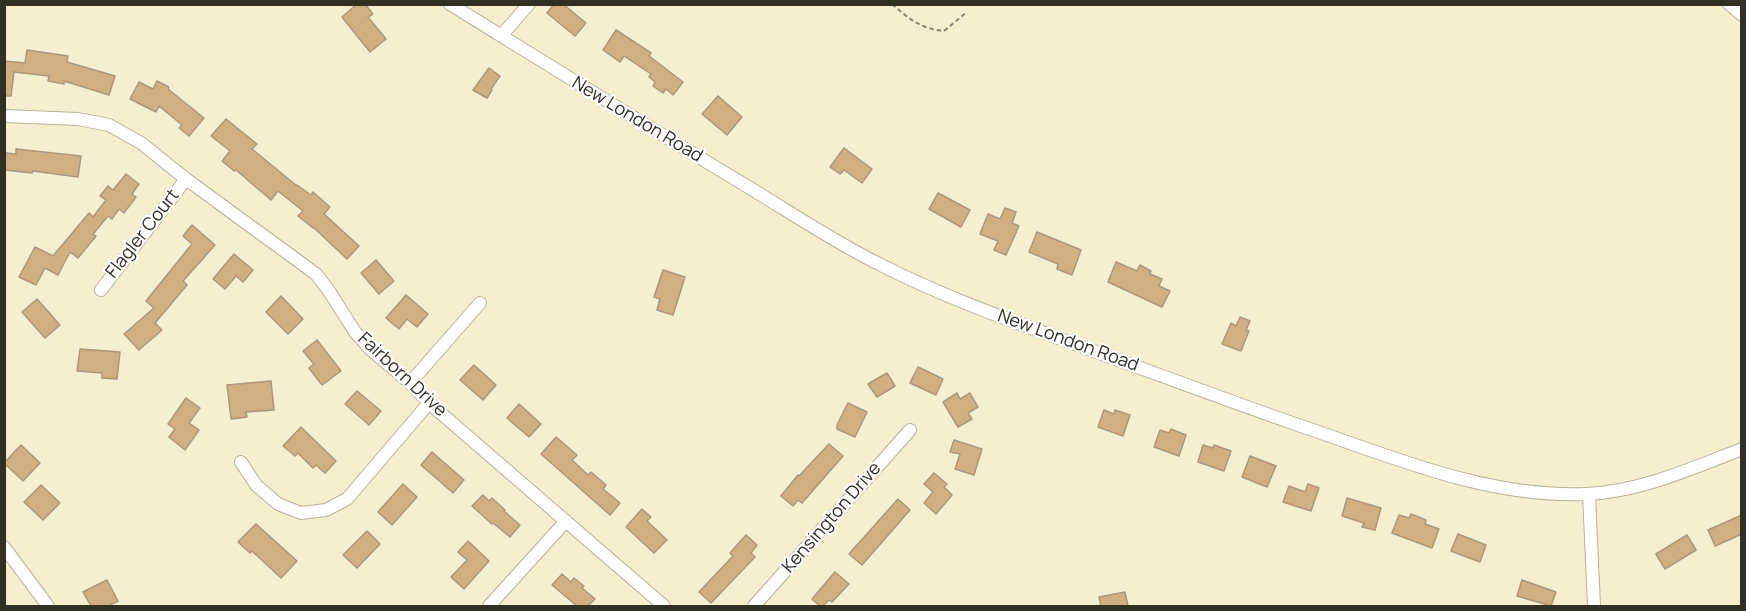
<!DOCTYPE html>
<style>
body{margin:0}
#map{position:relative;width:1746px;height:611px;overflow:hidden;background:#f5eecf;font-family:Manrope,sans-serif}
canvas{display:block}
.frame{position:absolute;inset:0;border:6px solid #322f23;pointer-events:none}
</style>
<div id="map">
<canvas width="1746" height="611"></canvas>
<div class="frame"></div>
</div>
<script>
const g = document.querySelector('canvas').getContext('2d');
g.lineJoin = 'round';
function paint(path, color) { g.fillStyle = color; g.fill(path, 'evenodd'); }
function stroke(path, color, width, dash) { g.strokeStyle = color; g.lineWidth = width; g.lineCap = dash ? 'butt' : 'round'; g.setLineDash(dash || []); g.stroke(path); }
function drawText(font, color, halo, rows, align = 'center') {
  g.font = font + ' Manrope,sans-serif'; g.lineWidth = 4.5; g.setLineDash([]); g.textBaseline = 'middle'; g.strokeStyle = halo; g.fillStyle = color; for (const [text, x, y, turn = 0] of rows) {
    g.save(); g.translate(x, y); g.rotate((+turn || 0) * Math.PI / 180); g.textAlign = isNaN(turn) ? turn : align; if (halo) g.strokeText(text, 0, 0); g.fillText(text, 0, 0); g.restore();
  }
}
const building = new Path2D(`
 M357 4H365L373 14 368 17 386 39 370 52 342 17Z
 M554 4H563L586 23 575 36 547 13Z
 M616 30 651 53 649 56 683 82 673 95 666 89 663 93 653 86 655 82 649 77 651 74 624 56 620 62 603 50Z
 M27 50 68 56 67 62 115 76 109 95 64 81V84L48 81 49 76 14 72 11 96H4V61L25 63Z
 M489 68 500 76 491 89 492 90 487 98 473 90Z
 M157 81 169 87 168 89 204 118 189 136 179 128 182 125 159 106 156 112 130 99 139 82 153 89Z
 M718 96 742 117 727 135 702 114Z
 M226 119 257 144 252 149 297 186V185L311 195 313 192 330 207 324 214 359 246 347 259 313 227V228L298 216 303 211 278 191 271 200 236 170 234 171 222 161 230 151 211 136Z
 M844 148 872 169 862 183 844 170 840 174 830 167Z
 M16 149 81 156 78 177 33 171 32 173 4 170 6 153 16 154Z
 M126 174 139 184 132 194 136 197 124 213 119 209 112 219 108 216 93 234 96 236 78 258 70 252 58 275 45 268 36 285 19 277 35 247 53 256 89 213 93 217 106 200 100 196 108 186 113 190Z
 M938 193 970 210 961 227 929 209Z
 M1005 208 1016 212 1012 223 1019 226 1006 255 994 250 998 241 980 234 988 214 1000 219Z
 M192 225 215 245 183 281 187 285 155 323 162 330 139 350 124 334 154 308 146 301 192 244 183 236Z
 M1037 232 1081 250 1072 275 1057 269 1058 264 1029 252Z
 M234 254 253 270 243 282 236 276 225 289 213 279Z
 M376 260 394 281 379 294 361 273Z
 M1116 262 1137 271 1140 265 1151 271 1150 274 1162 279 1159 286 1170 291 1162 307 1108 282Z
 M663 270 685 277 673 315 657 310 660 299 654 297Z
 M406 295 428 314 417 327 407 319 399 329 386 318Z
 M281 296 303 319 288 334 266 312Z
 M37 299 60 325 45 338 22 312Z
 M1240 317 1250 321 1246 330 1249 331 1241 351 1222 344 1231 323 1236 326Z
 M317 340 341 371 322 385 309 368 314 364 303 351Z
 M80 349 120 352 117 379 102 378V373L77 371Z
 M474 365 496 385 483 400 460 380Z
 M918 367 943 379 936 395 910 383Z
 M887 373 895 386 877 397 868 384Z
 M271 381 274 410 246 412 247 417 231 419 227 385Z
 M357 391 381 411 369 425 345 404Z
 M957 393 960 399 970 393 978 407 968 413 972 419 958 427 943 402Z
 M186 398 200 408 189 423 199 430 185 450 169 437 175 429 168 424Z
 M848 403 867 412 855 437 837 429V425Z
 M519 404 541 424 529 437 507 418Z
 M1104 410 1114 414 1115 410 1130 415 1123 436 1098 427Z
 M301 427 336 461 325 473 316 465 313 468 298 453 295 456 283 446Z
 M1171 429 1186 435 1179 456 1154 447 1160 430 1169 433Z
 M556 437 577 455 572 460 588 475 591 472 606 485 603 489 620 503 610 515 541 454Z
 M954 440 982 449 974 475 955 469 960 454 950 452Z
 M829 444 843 456 802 503 798 500 793 506 781 496 798 475 799 476Z
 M21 445 40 463 23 481 4 463Z
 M1203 445 1213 448 1214 445 1231 451 1224 471 1198 462Z
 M432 452 464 480 453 493 421 465Z
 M1250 456 1276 466 1267 487 1242 477Z
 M934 473 947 484 944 487 952 495 936 514 924 503 933 492 924 484Z
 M403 484 417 497 392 525 378 512Z
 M1308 484 1319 488 1311 511 1283 502 1289 486 1305 492Z
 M41 485 60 503 43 520 24 502Z
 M483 495 489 501 492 498 505 510 504 511 520 525 510 537 493 523 492 524 472 506Z
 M1347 498 1381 508 1375 530 1362 527 1364 523 1342 516Z
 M898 499 910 510 862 565 849 554Z
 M642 509 651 517 647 521 667 540 654 553 626 527Z
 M1411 514 1426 520 1425 524 1439 529 1432 548 1392 533 1399 515 1409 518Z
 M1742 515V534L1715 546 1708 530Z
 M256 524 297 561 281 578 252 551 250 553 238 542Z
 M367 531 380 544 357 568 343 555Z
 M1458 534 1486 545 1480 562 1451 551Z
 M746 535 757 545 751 553 755 557 711 603 699 592 733 556 730 553Z
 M1687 535 1696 550 1665 569 1656 554Z
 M468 541 489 561 464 589 451 577 467 560 458 552Z
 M835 572 849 584 832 602 829 600 823 606H820L812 599Z
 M562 574 571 582 574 578 584 586 582 588 595 599 588 606H577L552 585Z
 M107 580 118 601 108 606H91L83 592Z
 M1522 580 1556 592 1551 606 1517 596Z
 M1125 592 1128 606H1101L1099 597Z`);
const path = new Path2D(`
 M892 4C909 19 921 29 944 31L967 12`);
const minor = new Path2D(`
 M450 4C547 64 643 124 740 182 787 210 832 241 881 265 948 299 1020 324 1091 350 1160 375 1229 401 1298 425 1391 456 1485 498 1586 494 1640 492 1692 468 1742 449
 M1729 4 1742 15
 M501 36 529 4
 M4 116 78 119 109 125 141 143 186 179 316 274 329 291 355 332 370 349 410 383 429 403 664 606
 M101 290 186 179
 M410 383 480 303
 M241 462 256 485 278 504 301 513 326 510 347 499 429 403
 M1589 494 1594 606
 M4 547 48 606
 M489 606 566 521
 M754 606 910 430`);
const streetNames = [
 ["New London Road",637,120,31],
 ["Flagler Court",143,234,-52],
 ["New London Road",1068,341,20],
 ["Fairborn Drive",402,375,43],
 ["Kensington Drive",832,518,-49]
];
paint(building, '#d0b082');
stroke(building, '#aa977e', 1.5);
stroke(minor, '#b9b294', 14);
stroke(path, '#8c8772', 2, [4.5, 3]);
stroke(minor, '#fff', 12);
drawText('18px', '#322f23', '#fff', streetNames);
</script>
